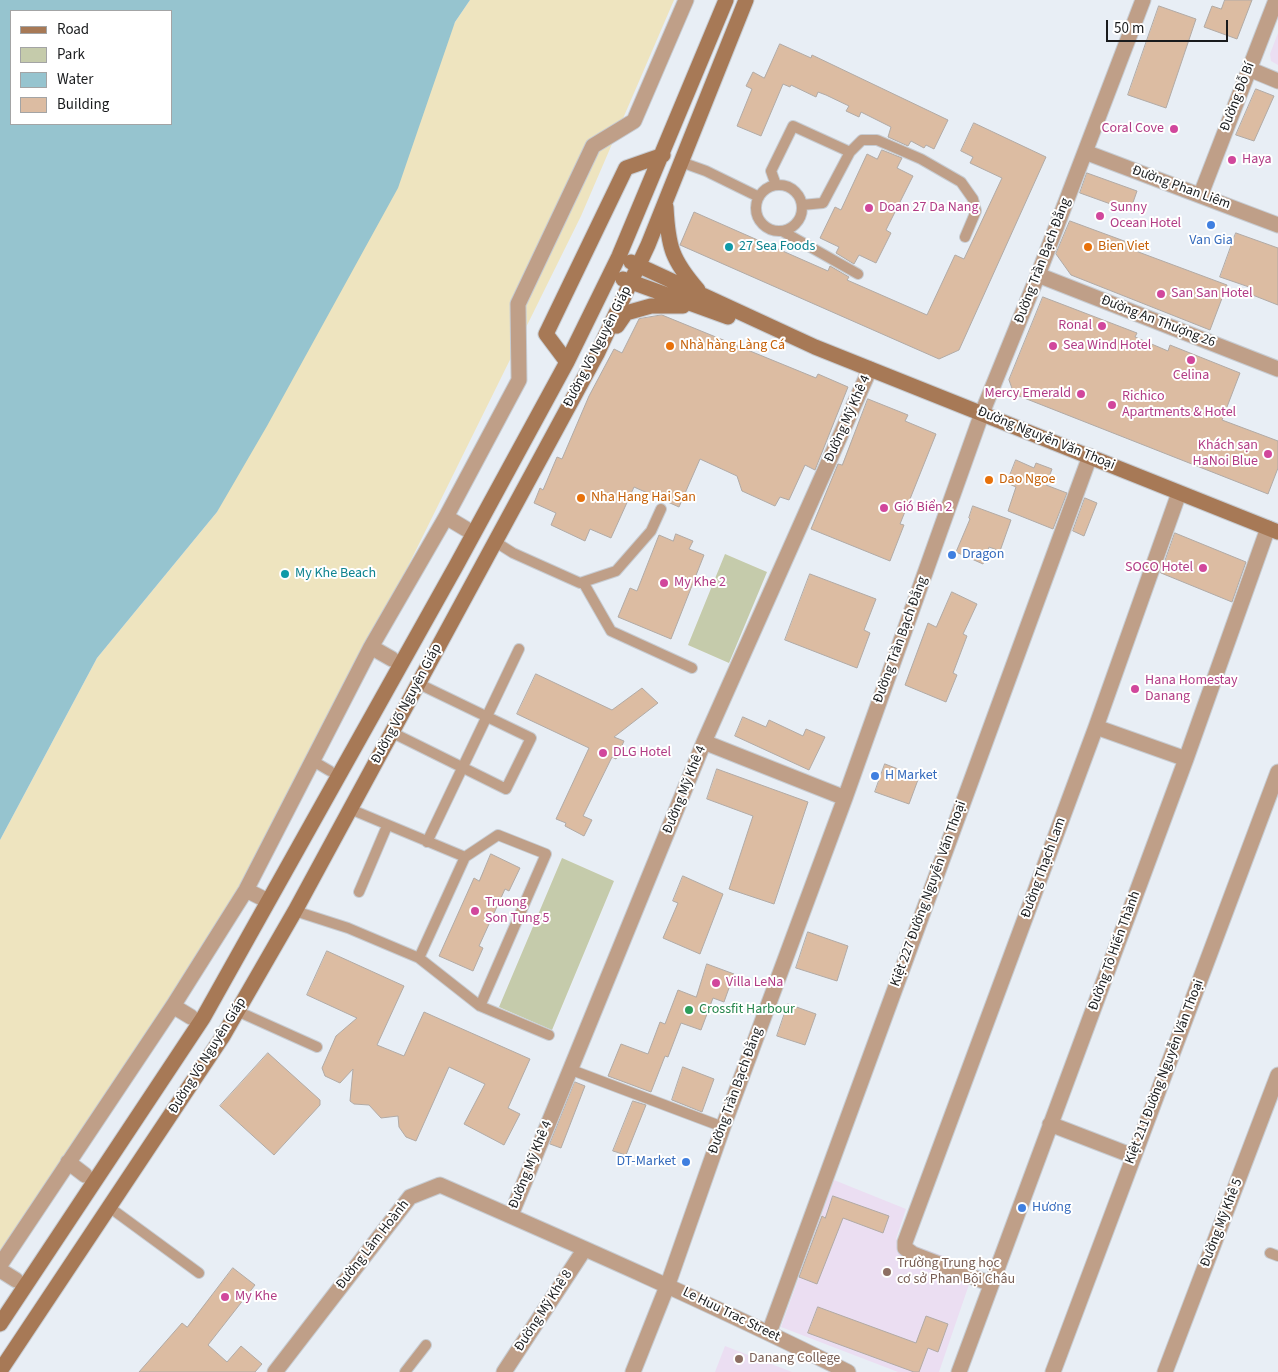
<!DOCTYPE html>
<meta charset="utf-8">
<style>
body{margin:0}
#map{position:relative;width:1278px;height:1372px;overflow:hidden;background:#e8eef5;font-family:"Source Sans 3",sans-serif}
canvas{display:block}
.legend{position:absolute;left:10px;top:10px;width:162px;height:115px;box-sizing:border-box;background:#fff;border:1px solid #a3a4a5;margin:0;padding:6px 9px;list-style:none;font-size:15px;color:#191b1d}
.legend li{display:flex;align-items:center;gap:10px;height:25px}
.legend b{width:25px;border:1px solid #a3a4a5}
.scale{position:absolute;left:1106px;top:20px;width:122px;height:22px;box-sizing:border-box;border:2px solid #191b1d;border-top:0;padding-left:6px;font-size:15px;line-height:18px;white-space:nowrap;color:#191b1d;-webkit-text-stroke:4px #fff;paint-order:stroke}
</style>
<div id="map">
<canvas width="1278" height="1372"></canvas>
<ul class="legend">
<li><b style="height:6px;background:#a77956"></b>Road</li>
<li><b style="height:14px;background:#c5cbab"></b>Park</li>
<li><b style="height:14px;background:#96c4cf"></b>Water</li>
<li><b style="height:14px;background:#dcbca2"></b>Building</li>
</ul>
<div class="scale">50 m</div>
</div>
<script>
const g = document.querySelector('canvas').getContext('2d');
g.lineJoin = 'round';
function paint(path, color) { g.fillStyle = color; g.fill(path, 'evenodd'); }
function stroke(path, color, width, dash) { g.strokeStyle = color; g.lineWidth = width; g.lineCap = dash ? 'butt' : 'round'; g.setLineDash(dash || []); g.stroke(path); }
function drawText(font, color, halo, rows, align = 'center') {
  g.font = font + ' "Source Sans 3",sans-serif'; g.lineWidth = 4; g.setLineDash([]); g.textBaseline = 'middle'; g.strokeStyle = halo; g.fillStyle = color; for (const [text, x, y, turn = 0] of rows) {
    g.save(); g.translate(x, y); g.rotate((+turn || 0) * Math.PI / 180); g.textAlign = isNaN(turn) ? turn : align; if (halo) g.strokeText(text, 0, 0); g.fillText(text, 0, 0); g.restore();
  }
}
const education = new Path2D(`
 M1278 33V65L1271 61 1270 54Z
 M834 1180 906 1209 896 1239 975 1267 939 1372H898L781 1327Z
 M725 1346 792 1372H715Z`);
const green = new Path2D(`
 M725 554 767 572 729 663 688 645Z
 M562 858 614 881 552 1030 499 1007Z`);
const sand = new Path2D(`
 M470 0H674L581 216 373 637 215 934 0 1257V840L97 658 217 512 455 22Z`);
const water = new Path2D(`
 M0 0H470L455 22 398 188 267 426 217 512 97 658 0 840ZM11 11H171V124H11Z`);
const building = new Path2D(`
 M1225 0H1252L1237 39 1204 27 1212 6 1221 9Z
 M1159 6 1196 19 1166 108 1128 95Z
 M780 44 811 58 812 55 948 120 934 149 926 145 924 148 911 141 908 146 888 137 891 127 861 112 859 117 846 111 849 106 826 95 818 92 816 97 791 85 790 87 783 84 761 136 737 126 752 89 746 86 753 72 764 78Z
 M1256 89 1274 96 1254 141 1236 135Z
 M974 123 1046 157 959 350 939 359 680 245 694 212 828 271 830 266 849 277 847 280 927 315 955 255 964 259 1002 178 970 163 973 157 961 151Z
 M882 150 902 158 897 168 913 176 886 230 891 233 876 263 859 255 854 264 836 253 839 247 820 238 835 207 841 210 867 154 877 159Z
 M1087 173 1137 191 1130 211 1080 193Z
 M1070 221 1135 245 1133 250 1227 285 1210 330 1071 275 1056 254Z
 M1236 233 1278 248V305L1250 294 1252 288 1220 277Z
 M1043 297 1137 333 1135 337 1168 351 1170 345 1240 373 1222 420 1278 441V468L1268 494 1014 394 1009 380Z
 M662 315 816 378 818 374 848 387 815 470 805 465 789 500 780 497 775 506 742 491 737 476 700 459 679 507 634 487 611 538 590 529 585 541 551 525 556 513 534 503 540 488 543 490 557 457 562 459 589 396 614 349 622 353 639 319Z
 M868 399 908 415 905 421 936 434 900 524 904 525 890 561 811 529 838 464 842 465Z
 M1016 460 1034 468 1036 463 1052 469 1046 485 1067 493 1053 529 1008 511 1016 487 1007 483Z
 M1085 498 1097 503 1084 536 1073 531Z
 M973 506 1011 520 1000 551 989 547 983 564 956 552 970 519 969 518Z
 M1175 533 1246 562 1232 602 1161 573Z
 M676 534 693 541 689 549 704 555 671 639 618 617 630 588 637 591 659 535 673 541Z
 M810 574 876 599 864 630 870 633 857 668 785 640Z
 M952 592 977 604 963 634 967 636 953 673 957 675 946 702 905 685 928 623 936 627Z
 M536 674 612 710 642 688 658 703 614 737 624 741 616 759 612 757 583 816 592 820 584 836 565 826 566 823 556 819 589 748 517 714Z
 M743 717 766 727 769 720 803 736 806 729 825 737 809 770 735 736Z
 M885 764 919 777 909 804 875 792Z
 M717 769 808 802 774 904 729 889 753 816 707 799Z
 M491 854 520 868 509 891 505 889 479 946 483 948 473 971 439 956 474 878 479 881Z
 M683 876 723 894 700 954 663 938 678 903 673 901Z
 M808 932 848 946 837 981 796 968Z
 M327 951 404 986 377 1045 404 1056 424 1012 530 1059 508 1108 520 1114 504 1145 464 1124 485 1084 449 1067 416 1141 406 1137 399 1127 398 1116 381 1118 369 1105 354 1104 350 1101 353 1069 340 1083 325 1076 322 1068 336 1036 357 1018 307 995Z
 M707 964 734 974 724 1002 713 998 701 1030 681 1023 668 1057 665 1056 651 1092 608 1076 621 1044 648 1054 660 1022 665 1024 678 990 696 997Z
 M788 1004 816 1014 805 1045 777 1036Z
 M268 1053 320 1100V1105L274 1155 220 1106Z
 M683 1067 714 1079 702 1112 672 1100Z
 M575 1082 585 1086 561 1148 550 1144Z
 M633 1101 646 1105 626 1155 613 1151Z
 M833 1196 889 1216 883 1233 843 1218 817 1284 799 1277 822 1216 825 1218Z
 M233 1268 255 1285 208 1345 227 1362 241 1346 262 1364 255 1372H139L182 1323 187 1327Z
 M818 1307 916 1343 926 1316 948 1324 938 1352 928 1348 919 1372H914L808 1333Z`);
const service = new Path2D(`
 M681 162 706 171 759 197
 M756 208a23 23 0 1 1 46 0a23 23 0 1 1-46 0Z
 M776 185 771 171 793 126 850 152
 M802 205 823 203 850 152 862 140H877L921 159 961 182 973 199 976 211 965 237
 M782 231 858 274
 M494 541 513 553 580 583 616 571 651 531 661 509
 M583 582 611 631 692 668
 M391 732 506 789 531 738 417 683
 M313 761 330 771
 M350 809 465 857
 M427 842 519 649
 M359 892 387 826
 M295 911 348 928 419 958 480 1006 549 1035
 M419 958 465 857 498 835 546 854 480 1006
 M237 1011 317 1047
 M569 1069 723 1127
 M109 1207 199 1273
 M1270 1253 1278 1256
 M405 1372 426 1345`);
const pedestrian = new Path2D(`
 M446 517 466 529
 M371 647 392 659
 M246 890 262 898
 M173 1006 191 1017
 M68 1162 85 1175
 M0 1265 173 1006 246 890 371 647 446 517 519 380 518 304 593 146 634 121 686 0
 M0 1270 16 1280`);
const minor = new Path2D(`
 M1249 69 1278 81
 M1085 152 1278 225
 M1201 194 1276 0
 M1038 275 1278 369
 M1096 727 1186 759
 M704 742 845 798
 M1050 1124 1133 1156
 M511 1215 704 742 870 369
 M991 1284 913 1254 905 1248V1242L1096 727 1179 493
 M769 1333 1090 456
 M275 1372 410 1197 440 1185C577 1245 714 1305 848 1372
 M504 1372 584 1250
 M633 1372 668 1284 723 1127 845 798 982 413 1038 275 1143 0
 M959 1372 1186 759 1268 528
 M1053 1372 1278 772
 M1165 1372 1278 1075`);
const secondary = new Path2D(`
 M666 207C668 247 672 260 698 290
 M631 262 815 347 1278 532
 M623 279 728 317
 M617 326 626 313 651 306H683
 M567 362 546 334 626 168 663 155
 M0 1324 203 1018 456 566 567 362 619 256 726 0
 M0 1371 223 1036 295 911 597 354 648 245 746 0`);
const markers = [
 [1174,129,5,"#d1479c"],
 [1232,160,5,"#d1479c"],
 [869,208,5,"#d1479c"],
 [1100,216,5,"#d1479c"],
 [1211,225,5,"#3f7fe0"],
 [729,247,5,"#0f9aa8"],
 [1088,247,5,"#e8710a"],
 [1161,294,5,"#d1479c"],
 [1102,326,5,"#d1479c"],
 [670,346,5,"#e8710a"],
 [1053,346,5,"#d1479c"],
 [1191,360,5,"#d1479c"],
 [1081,394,5,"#d1479c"],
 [1112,405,5,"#d1479c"],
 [1268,454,5,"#d1479c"],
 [989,480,5,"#e8710a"],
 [581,498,5,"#e8710a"],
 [884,508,5,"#d1479c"],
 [952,555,5,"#3f7fe0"],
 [1203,568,5,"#d1479c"],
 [285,574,5,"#0f9aa8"],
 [664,583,5,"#d1479c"],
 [1135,689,5,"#d1479c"],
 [603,753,5,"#d1479c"],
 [875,776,5,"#3f7fe0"],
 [475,911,5,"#d1479c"],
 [716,983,5,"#d1479c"],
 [689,1010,5,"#2e9e5b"],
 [686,1162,5,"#3f7fe0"],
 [1022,1208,5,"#3f7fe0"],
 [887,1272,5,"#8d6e63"],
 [225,1297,5,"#d1479c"],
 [739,1359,5,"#8d6e63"]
];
const streetNames = [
 ["Đường Đỗ Bí",1238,97,-69],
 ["Đường Phan Liêm",1181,188,20],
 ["Đường Trần Bạch Đằng",1043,261,-69],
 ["Đường An Thượng 26",1158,322,21],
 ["Đường Võ Nguyên Giáp",598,347,-63],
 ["Đường Mỹ Khê 4",848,419,-66],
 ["Đường Nguyễn Văn Thoại",1046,439,22],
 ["Đường Trần Bạch Đằng",901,640,-70],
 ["Đường Võ Nguyên Giáp",407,704,-62],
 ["Đường Mỹ Khê 4",685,790,-68],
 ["Đường Thạch Lam",1044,868,-70],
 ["Kiệt 227 Đường Nguyễn Văn Thoại",929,894,-70],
 ["Đường Tô Hiến Thành",1115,951,-70],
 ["Đường Võ Nguyên Giáp",208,1056,-58],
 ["Kiệt 211 Đường Nguyễn Văn Thoại",1165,1072,-69],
 ["Đường Trần Bạch Đằng",736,1091,-70],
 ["Đường Mỹ Khê 4",531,1165,-68],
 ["Đường Mỹ Khê 5",1222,1223,-69],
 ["Đường Lâm Hoành",373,1245,-52],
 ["Đường Mỹ Khê 8",544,1311,-57],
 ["Le Huu Trac Street",731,1315,26]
];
const hotelNames = [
 ["Coral Cove",1164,129,"right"],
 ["Haya",1242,160],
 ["Doan 27 Da Nang",879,208],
 ["Sunny",1110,208],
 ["Ocean Hotel",1110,224],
 ["San San Hotel",1171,294],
 ["Ronal",1092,326,"right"],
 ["Sea Wind Hotel",1063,346],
 ["Celina",1191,376,"center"],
 ["Mercy Emerald",1071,394,"right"],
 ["Richico",1122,397],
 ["Apartments & Hotel",1122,413],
 ["Khách sạn",1258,446,"right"],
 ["HaNoi Blue",1258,462,"right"],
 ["Gió Biển 2",894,508],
 ["SOCO Hotel",1193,568,"right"],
 ["My Khe 2",674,583],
 ["Hana Homestay",1145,681],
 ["Danang",1145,697],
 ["DLG Hotel",613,753],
 ["Truong",485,903],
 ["Son Tung 5",485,919],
 ["Villa LeNa",726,983],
 ["My Khe",235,1297]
];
const shopNames = [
 ["Van Gia",1211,241,"center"],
 ["Dragon",962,555],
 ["H Market",885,776],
 ["DT-Market",676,1162,"right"],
 ["Hương",1032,1208]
];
const cultureNames = [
 ["27 Sea Foods",739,247],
 ["My Khe Beach",295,574]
];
const foodNames = [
 ["Bien Viet",1098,247],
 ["Nhà hàng Làng Cá",680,346],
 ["Dao Ngoe",999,480],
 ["Nha Hang Hai San",591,498]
];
const leisureNames = [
 ["Crossfit Harbour",699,1010]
];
const educationNames = [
 ["Trường Trung học",897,1264],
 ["cơ sở Phan Bội Châu",897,1280],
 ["Danang College",749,1359]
];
paint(education, '#ebdef2');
paint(green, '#c5cbab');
paint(sand, '#eee4bf');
paint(water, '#96c4cf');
paint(building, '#dcbca2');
stroke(building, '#b1aaa5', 1);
stroke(service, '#c7ccd2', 12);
stroke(pedestrian, '#c7ccd2', 17);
stroke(minor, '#c7ccd2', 17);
stroke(secondary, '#c7ccd2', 17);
stroke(service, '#bf9f88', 10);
stroke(pedestrian, '#bf9f88', 15);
stroke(minor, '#bf9f88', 15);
stroke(secondary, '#a77956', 15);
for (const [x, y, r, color] of markers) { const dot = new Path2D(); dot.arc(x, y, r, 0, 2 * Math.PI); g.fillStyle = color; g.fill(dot); stroke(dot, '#fff', 2); }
drawText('14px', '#191b1d', '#fff', streetNames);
drawText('14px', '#b23c85', '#fff', hotelNames, 'left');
drawText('14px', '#366cbe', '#fff', shopNames, 'left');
drawText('14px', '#0d838f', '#fff', cultureNames, 'left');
drawText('14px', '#c56008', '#fff', foodNames, 'left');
drawText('14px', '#27864d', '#fff', leisureNames, 'left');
drawText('14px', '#785e54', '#fff', educationNames, 'left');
</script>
